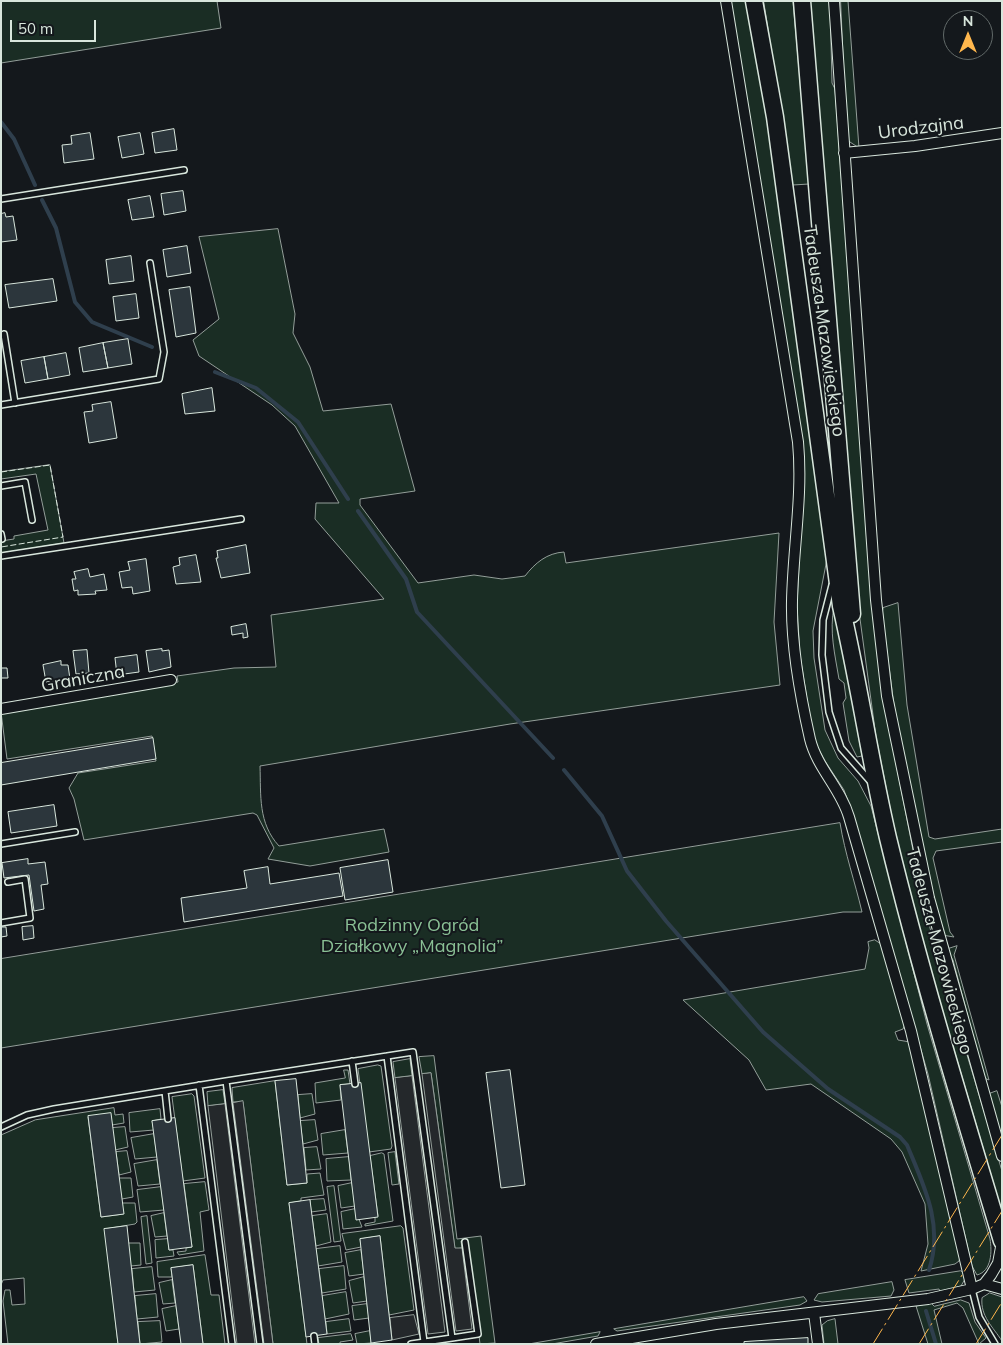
<!DOCTYPE html>
<meta charset="utf-8">
<style>
body{margin:0}
#map{position:relative;width:1003px;height:1345px;overflow:hidden;background:#14181c;font-family:Mulish,sans-serif}
canvas{display:block}
.frame{position:absolute;inset:0;border:2px solid #d8e6dc;pointer-events:none}
.north{position:absolute;left:943px;top:10px;width:50px;height:50px;box-sizing:border-box;background:#14181c;border:1px solid #626a69;border-radius:50%;rotate:0deg;font-size:14px;font-weight:700;line-height:20px;text-align:center;color:#d8e6dc}
.north::after{content:'';display:block;margin:auto;width:18px;height:22px;background:#ffb74d;clip-path:polygon(50% 0,100% 100%,50% 72%,0 100%)}
.scale{position:absolute;left:10px;top:20px;width:86px;height:22px;box-sizing:border-box;border:2px solid #d8e6dc;border-top:0;padding-left:6px;font-size:15px;line-height:18px;white-space:nowrap;color:#d8e6dc;-webkit-text-stroke:4px #14181c;paint-order:stroke}
</style>
<div id="map">
<canvas width="1003" height="1345"></canvas>
<div class="frame"></div>
<div class="north">N</div>
<div class="scale">50 m</div>
</div>
<script>
const g = document.querySelector('canvas').getContext('2d');
g.lineJoin = 'round';
function paint(path, color) { g.fillStyle = color; g.fill(path, 'evenodd'); }
function stroke(path, color, width, dash) { g.strokeStyle = color; g.lineWidth = width; g.lineCap = dash ? 'butt' : 'round'; g.setLineDash(dash || []); g.stroke(path); }
function drawText(font, color, halo, rows, align = 'center') {
  g.font = font + ' Mulish,sans-serif'; g.lineWidth = 4; g.setLineDash([]); g.textBaseline = 'middle'; g.strokeStyle = halo; g.fillStyle = color; for (const [text, x, y, turn = 0] of rows) {
    g.save(); g.translate(x, y); g.rotate((+turn || 0) * Math.PI / 180); g.textAlign = isNaN(turn) ? turn : align; if (halo) g.strokeText(text, 0, 0); g.fillText(text, 0, 0); g.restore();
  }
}
const green = new Path2D(`
 M1 1H217L221 28 1 63Z
 M730 1H748L769 127 827 559 813 631 814 658 825 730 838 758 858 781 871 806 927 1024 990 1239C992 1251 992 1271 977 1275L972 1266 928 1074 855 821 844 790 825 761 813 738 800 655 797 606 803 483Z
 M764 1H793L809 184 793 185Z
 M809 1H830L832 83 835 89 871 592 883 697 922 896 936 952 1002 1171V1212L918 928 895 833 876 737 858 604Z
 M841 1H848L859 148 847 140Z
 M278 229 295 314 293 333 310 367 323 411 391 404 415 491 360 499V505L418 583 474 575 502 579 525 576C535 563 547 553 564 552L566 563 779 533 774 622 780 685 510 724 260 766C261 796 258 823 279 846L384 829 389 852 310 866 268 859 274 848 257 815 253 813 84 840 74 799 69 788 78 773 156 761 152 736 7 759 1 712 178 682 177 676 234 668 276 667 271 615 384 599 315 519 316 503H339L295 426 272 405 199 356 193 340 219 319 199 237Z
 M50 465 64 543 1 553V541L14 539V536L48 530 36 474 1 479V472Z
 M898 603 907 705 929 837 935 839 1002 829V842L936 851 933 858 950 932 954 937 942 935 896 720 882 614 883 608Z
 M834 607H836L862 756 857 757 849 741 843 703 846 698 844 683 839 679C835 655 829 631 834 607Z
 M840 823C845 854 855 882 862 912H843L1 1048V959Z
 M875 940 881 944 905 1024 903 1029 895 1032 898 1040 910 1042 960 1257 959 1261 955 1264 921 1271 928 1244 925 1204 902 1152 891 1139 811 1084 766 1090 749 1060 683 1000 865 969 869 948 868 942Z
 M957 946 954 955 989 1080 984 1078 953 960 948 953V949Z
 M434 1056 457 1239 481 1236 495 1343 480 1344 467 1241H461L462 1248 455 1249 431 1073 422 1074 419 1057Z
 M410 1059 412 1076 395 1078 393 1062Z
 M378 1065 381 1066 392 1146 391 1149 369 1152 358 1069Z
 M344 1070H348L350 1084 340 1085 341 1100 316 1103 315 1083 345 1078Z
 M275 1081 287 1185 307 1183V1174L320 1173 324 1195 301 1198V1201L289 1203 307 1344H273L243 1102H233L232 1088Z
 M223 1090 225 1104 208 1106 207 1092Z
 M997 1091 1002 1107V1140L989 1094Z
 M192 1094 194 1096 205 1178 183 1181 172 1097Z
 M312 1094 315 1114 300 1118 298 1095Z
 M114 1108 115 1115 123 1114 124 1123 112 1125 88 1117 101 1217 123 1214 122 1203H135L137 1222 135 1224 105 1229 118 1344H8L3 1301 5 1290H10L12 1305 25 1304 24 1278 3 1280 1 1285V1135L35 1120Z
 M160 1109 161 1119 152 1121 154 1130 130 1132 129 1113Z
 M315 1120 318 1140 303 1144 300 1121Z
 M125 1127 128 1147 115 1150 112 1128Z
 M345 1130 348 1153 323 1155 321 1134Z
 M154 1134 157 1157 135 1159 131 1138Z
 M317 1147 321 1169 306 1170 304 1148Z
 M127 1151 131 1172 119 1175 116 1152Z
 M395 1152 399 1184 392 1185 388 1153Z
 M382 1153 384 1154 393 1221 365 1226V1224L375 1222V1217L378 1216 370 1156Z
 M349 1157 351 1180 327 1181 326 1159Z
 M157 1160 160 1184 138 1186 134 1164Z
 M119 1178H131L133 1197 122 1199Z
 M205 1182 209 1210 200 1212 204 1251 179 1255 177 1252 186 1251V1248L192 1247 184 1184Z
 M352 1183 355 1206 341 1208 338 1186Z
 M334 1186 341 1241 334 1242 327 1187Z
 M161 1187 164 1210 140 1212 137 1190Z
 M324 1199 326 1210 311 1212 310 1200Z
 M355 1209 362 1227 343 1229 341 1212Z
 M164 1213 167 1236 155 1237 151 1216Z
 M327 1214 331 1242 316 1246 312 1216Z
 M147 1216 152 1263 146 1264 141 1217Z
 M401 1226 403 1228 414 1310 389 1315 380 1236 360 1239 361 1247 346 1250 342 1234Z
 M168 1239 169 1250H173L174 1256 156 1258 155 1240Z
 M128 1243H140L141 1265 131 1266Z
 M340 1246 342 1262 318 1266 316 1249Z
 M361 1250 364 1274 349 1276 345 1253Z
 M205 1255 211 1295H219L225 1344H203L193 1265 171 1268 172 1277H158L157 1262Z
 M344 1266 346 1289 322 1293 319 1269Z
 M152 1267 155 1290 134 1292 132 1269Z
 M961 1271 965 1274V1279L961 1286 940 1292 939 1289 909 1293 905 1280Z
 M364 1277 367 1301 353 1303 349 1281Z
 M172 1280 175 1303 163 1304 159 1283Z
 M892 1282 894 1290 891 1296 822 1302 814 1300 818 1294Z
 M346 1292 349 1314 325 1319 322 1296Z
 M990 1293 1002 1297V1341C993 1327 980 1316 982 1298Z
 M156 1294 158 1317 137 1319 135 1296Z
 M804 1297 807 1301 800 1305 617 1331 614 1329Z
 M961 1300 969 1303 975 1322 986 1338 979 1344 963 1308 957 1303 934 1310 942 1344H928L916 1306 931 1303 934 1306Z
 M367 1304 369 1318 354 1320 352 1306Z
 M176 1306 179 1329 166 1331 162 1309Z
 M349 1319 351 1331 327 1334 326 1322Z
 M835 1319 838 1344H824L822 1325 827 1321Z
 M160 1321 162 1342 140 1344 138 1322Z
 M370 1331 371 1343 357 1344 355 1334Z
 M600 1332 598 1336 552 1344H529Z
 M351 1334 353 1340 340 1342V1344H319L318 1338Z`);
const parking = new Path2D(`
 M431 1073 455 1248H462L472 1329 456 1331 422 1074Z
 M412 1076 445 1332 428 1334 395 1078Z
 M243 1101 273 1344H264L233 1103Z
 M225 1104 255 1344H237L208 1106Z
 M414 1315 419 1334 392 1340 390 1318Z`);
const stream = new Path2D(`
 M1 122 14 139 35 185
 M42 200 56 228 75 302 92 322 152 347
 M215 372 256 388 298 422 348 499
 M358 511 406 579 417 612 553 758
 M564 770 602 816 627 871 666 921 763 1032 828 1089 900 1137 907 1145C924 1186 944 1225 929 1270
 M926 1311 936 1344`);
const building = new Path2D(`
 M174 129 177 150 155 153 152 133Z
 M90 133 94 159 64 163 62 145 72 144 71 136Z
 M140 133 144 154 122 158 118 137Z
 M183 191 186 211 164 215 161 194Z
 M150 196 154 217 132 220 128 200Z
 M5 213 6 217 13 216 17 240 1 242V214Z
 M187 246 191 273 167 277 163 250Z
 M131 256 134 281 109 284 106 260Z
 M53 279 57 301 9 308 5 285Z
 M190 287 196 333 176 337 169 290Z
 M136 294 139 318 116 321 113 297Z
 M128 339 132 364 108 368 103 343Z
 M103 343 108 368 83 372 79 348Z
 M66 353 70 375 48 379 44 357Z
 M44 357 48 379 25 383 21 361Z
 M212 388 215 411 185 414 182 394Z
 M111 402 117 438 89 443 84 412 93 411 92 405Z
 M246 545 250 573 221 578 216 558H218L217 551Z
 M196 555 201 582 176 584 173 567 180 565 179 558Z
 M146 559 150 591 133 594 132 587 122 588 119 572 130 570 128 562Z
 M88 569 90 577 104 574 107 590 95 591 96 594 78 595V590L74 591 72 579H76L74 572Z
 M246 624 248 637 243 638V633L232 635 231 627Z
 M162 649V651L169 650 171 667 149 672 146 651Z
 M87 650 89 673 76 674 73 651Z
 M137 655 139 672 117 675 115 658Z
 M61 661V665H68L70 679 46 682 43 665Z
 M1 668H7L8 678H1Z
 M153 738 156 759 1 785V763Z
 M54 805 57 826 11 833 8 812Z
 M28 859V864L45 862 48 884 41 885 44 909 34 911 29 875 4 878 2 863Z
 M388 860 393 892 345 900 340 868Z
 M268 867 270 884 339 873 343 896 184 922 181 898 247 888 244 871Z
 M33 926 34 938 23 940 22 927Z
 M1 927H6L7 936 1 937Z
 M510 1070 525 1185 501 1188 486 1073Z
 M296 1079 307 1183 287 1185 275 1081Z
 M361 1083 378 1217 356 1220 340 1085Z
 M111 1113 124 1214 101 1217 88 1116Z
 M175 1118 192 1247 169 1250 152 1121Z
 M310 1200 327 1334 306 1337 289 1203Z
 M127 1226 134 1292 140 1344H118L104 1229Z
 M380 1236 392 1340 371 1343 360 1239Z
 M193 1265 203 1344H181L171 1268Z
 M808 1338V1344H744V1342Z`);
const service = new Path2D(`
 M1 199 184 170
 M4 334 15 403
 M1 405 159 379 164 352 150 263
 M1 486 25 482 32 520
 M1 534 2 539
 M1 556 241 519
 M832 585 823 620 822 655 829 712 841 748 870 781
 M1 844 75 832
 M1 923 30 918 25 879 8 882
 M387 1056 424 1342
 M352 1061 355 1084
 M226 1081 413 1052 452 1338 411 1344
 M199 1085 232 1344
 M165 1091 168 1119
 M1 1127 27 1115 54 1109 226 1081 260 1344
 M972 1289 979 1317 995 1344
 M314 1336 315 1344
 M452 1338 478 1334 465 1242`);
const minor = new Path2D(`
 M726 1 798 442C803 495 793 548 792 601 791 646 800 695 810 739 817 768 841 789 849 817L911 1031 972 1289
 M834 1 876 600 887 696 929 898 1002 1156
 M844 153 915 146 1002 133
 M1 709 171 680
 M984 1284 1002 1289
 M814 1313 818 1344
 M596 1344 716 1324 928 1299 972 1289 984 1284 991 1275 998 1263 1002 1242`);
const primary = new Path2D(`
 M754 1 775 117 841 606C859 683 870 761 888 838 921 974 962 1108 1002 1241
 M802 1 852 614`);
const fence = new Path2D(`
 M1 472 50 465 63 537 1 547`);
const power = new Path2D(`
 M873 1344 1002 1135
 M919 1344 1002 1211
 M976 1344 1002 1302`);
const streetNames = [
 ["Urodzajna",921,128,-7],
 ["Tadeusza Mazowieckiego",824,331,82],
 ["Graniczna",83,679,-10],
 ["Tadeusza Mazowieckiego",939,951,75]
];
const parkNames = [
 ["Rodzinny Ogród",412,926],
 ["Działkowy „Magnolia”",412,947]
];
paint(green, '#1a2d24');
stroke(green, '#939e99', 1);
paint(parking, '#24282b');
stroke(parking, '#939e99', 1);
stroke(stream, '#2f3f4d', 4);
paint(building, '#2c363c');
stroke(building, '#d8e6dc', 1);
stroke(service, '#d8e6dc', 8);
stroke(minor, '#d8e6dc', 12);
stroke(primary, '#d8e6dc', 19);
stroke(service, '#14181c', 5);
stroke(minor, '#14181c', 10);
stroke(primary, '#14181c', 16);
stroke(fence, '#d8e6dc', 1, [6, 2.5]);
stroke(power, '#ffb74d', 1, [18, 4, 2.5, 4]);
drawText('18px', '#d8e6dc', '#14181c', streetNames);
drawText('18px', '#8ac095', '#14181c', parkNames);
</script>
